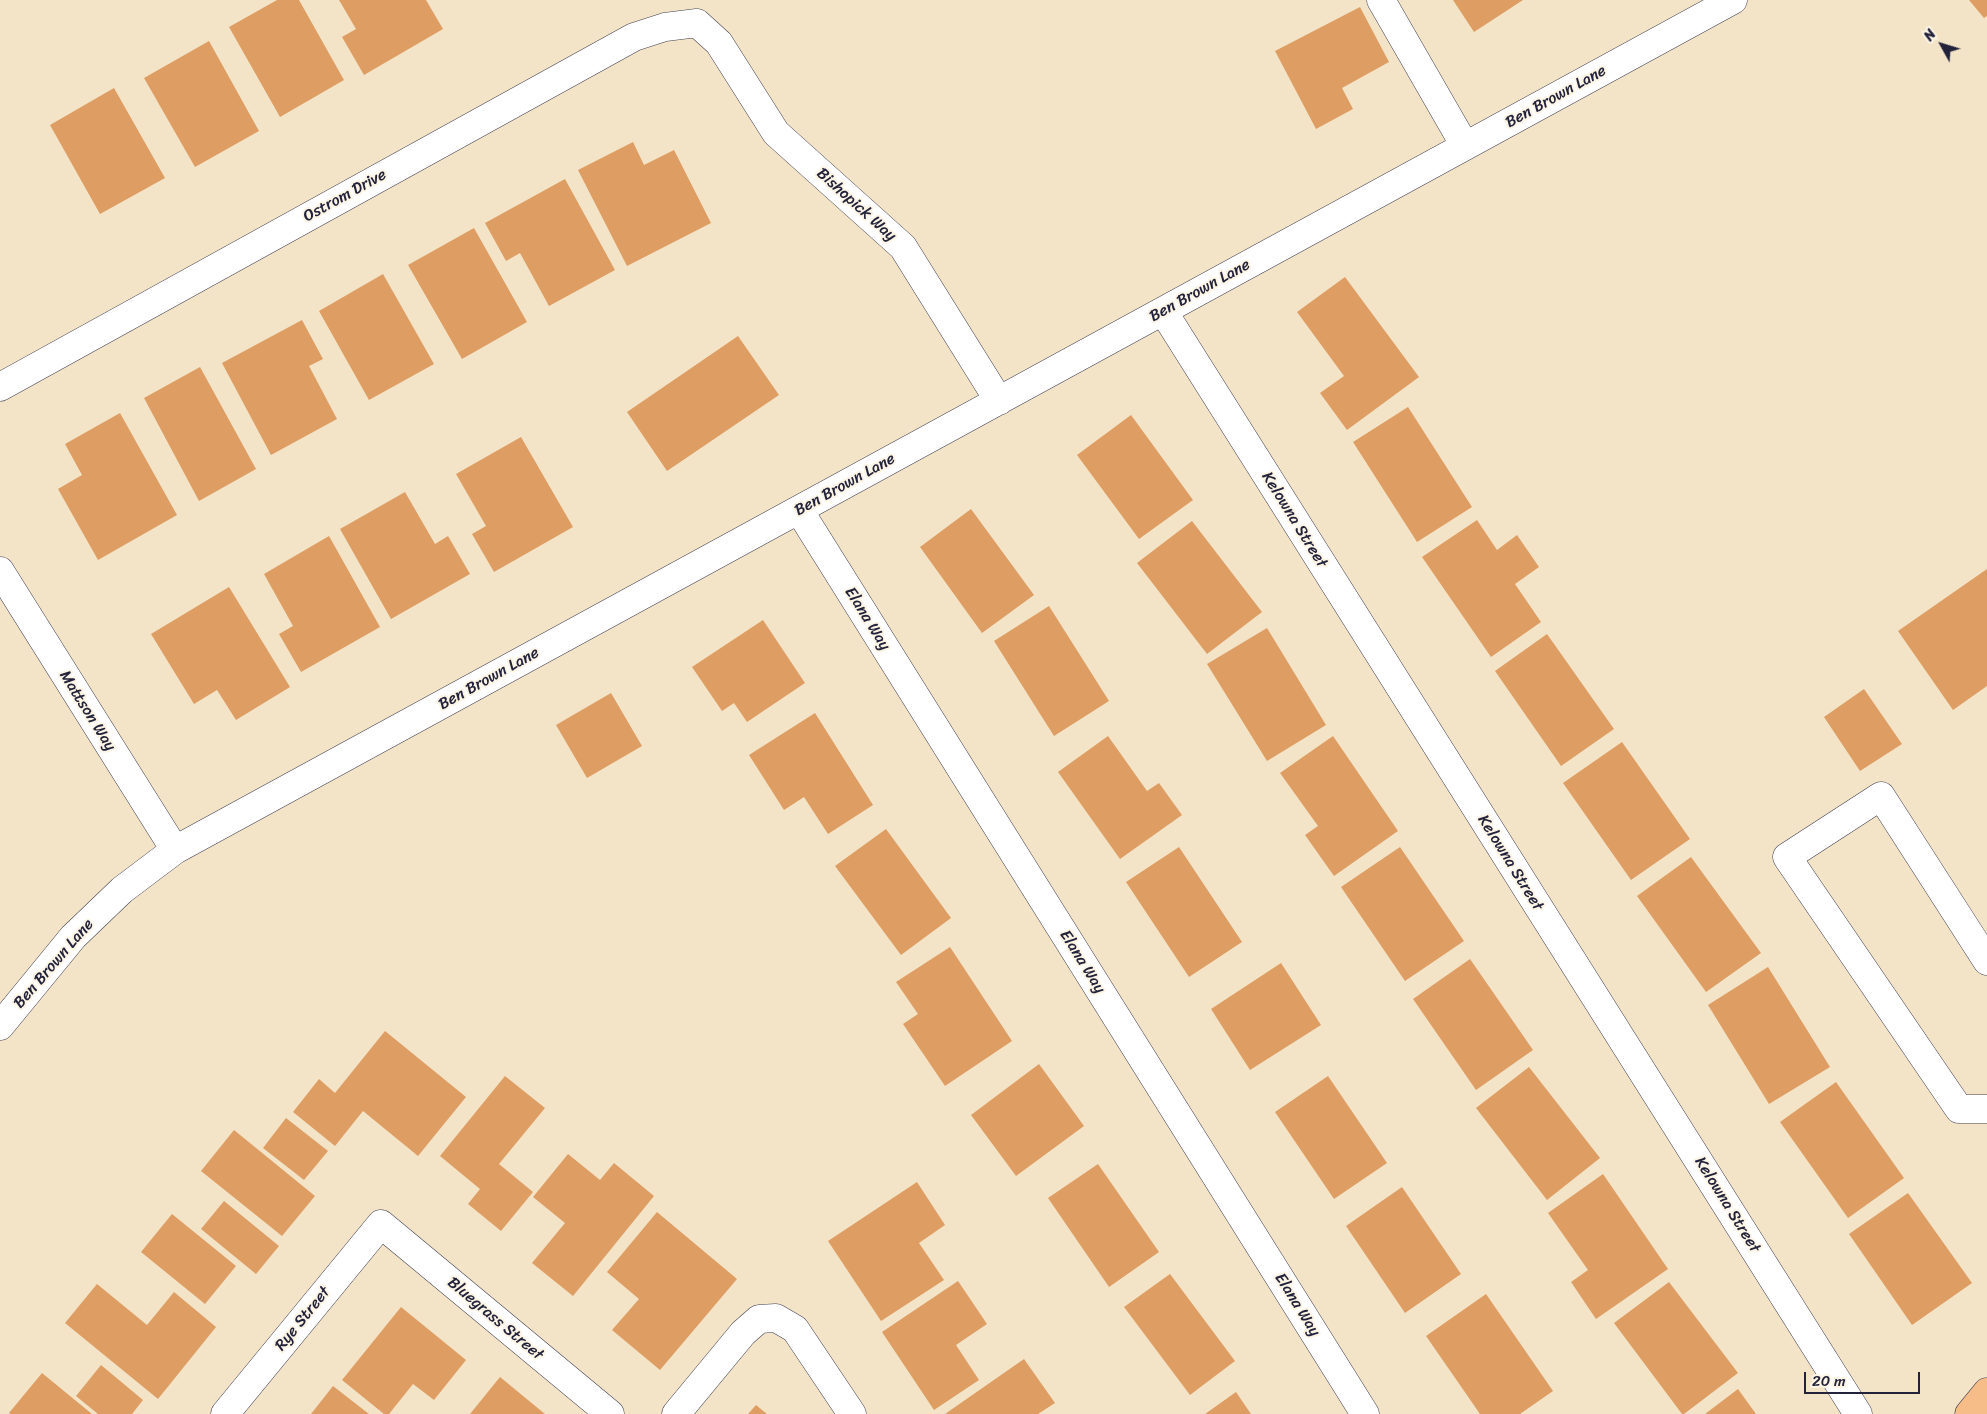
<!DOCTYPE html>
<style>
body{margin:0}
#map{position:relative;width:1987px;height:1414px;overflow:hidden;background:#f3e4c7;font-family:Sriracha,sans-serif}
canvas{display:block}
.north{position:absolute;left:1917px;top:20px;width:50px;height:50px;-webkit-text-stroke:4px #fcf5e5;paint-order:stroke;rotate:309deg;font-size:14px;font-weight:700;line-height:20px;text-align:center;color:#22223b}
.north::after{content:'';display:block;margin:auto;width:18px;height:22px;background:#22223b;clip-path:polygon(50% 0,100% 100%,50% 72%,0 100%)}
.scale{position:absolute;left:1804px;top:1372px;width:116px;height:22px;box-sizing:border-box;border:2px solid #22223b;border-top:0;padding-left:6px;font-size:15px;line-height:18px;white-space:nowrap;color:#22223b;-webkit-text-stroke:4px #fcf5e5;paint-order:stroke}
</style>
<div id="map">
<canvas width="1987" height="1414"></canvas>
<div class="north">N</div>
<div class="scale">20 m</div>
</div>
<script>
const g = document.querySelector('canvas').getContext('2d');
g.lineJoin = 'round';
function paint(path, color) { g.fillStyle = color; g.fill(path, 'evenodd'); }
function stroke(path, color, width, dash) { g.strokeStyle = color; g.lineWidth = width; g.lineCap = dash ? 'butt' : 'round'; g.setLineDash(dash || []); g.stroke(path); }
function drawText(font, color, halo, rows, align = 'center') {
  g.font = font + ' Sriracha,sans-serif'; g.lineWidth = 4; g.setLineDash([]); g.textBaseline = 'middle'; g.strokeStyle = halo; g.fillStyle = color; for (const [text, x, y, turn = 0] of rows) {
    g.save(); g.translate(x, y); g.rotate((+turn || 0) * Math.PI / 180); g.textAlign = isNaN(turn) ? turn : align; if (halo) g.strokeText(text, 0, 0); g.fillText(text, 0, 0); g.restore();
  }
}
const building = new Path2D(`
 M277 0H299L344 80 280 117 229 27Z
 M339 0H426L443 29 364 75 342 37 356 29Z
 M1453 0H1523L1474 32Z
 M1969 0H1987V16L1984 18Z
 M1360 7 1389 62 1342 88 1353 109 1316 129 1275 51Z
 M209 41 259 131 195 167 144 78Z
 M114 88 165 178 100 214 50 125Z
 M633 142 644 165 674 150 711 223 627 266 578 170Z
 M565 179 615 270 549 306 520 253 506 261 485 223Z
 M474 228 527 322 462 359 408 265Z
 M383 274 434 364 369 400 319 311Z
 M1345 277 1419 377 1347 430 1320 393 1344 376 1297 312Z
 M302 320 323 359 309 366 337 419 271 455 222 363Z
 M738 336 779 395 667 471 627 412Z
 M200 367 256 469 199 501 144 398Z
 M1408 407 1472 507 1417 542 1353 442Z
 M120 413 177 515 98 560 58 489 82 475 65 444Z
 M1131 415 1193 500 1139 539 1077 455Z
 M521 437 573 527 494 572 472 534 486 526 456 474Z
 M405 492 435 544 448 536 470 574 391 619 340 529Z
 M971 509 1034 595 982 633 920 547Z
 M1477 520 1497 550 1517 535 1539 567 1515 584 1541 622 1491 657 1422 557Z
 M1192 521 1262 612 1207 654 1137 563Z
 M329 536 380 627 301 672 279 634 293 626 264 574Z
 M1987 569V686L1953 710 1898 631Z
 M229 587 290 687 236 720 217 690 194 704 151 634Z
 M1049 606 1109 701 1054 736 994 641Z
 M763 620 805 683 747 722 734 703 722 711 692 667Z
 M1267 628 1326 725 1267 761 1207 664Z
 M1547 634 1614 729 1561 766 1495 671Z
 M1864 689 1902 744 1860 771 1824 717Z
 M611 693 642 746 587 778 556 725Z
 M815 713 873 805 828 834 804 797 784 810 749 755Z
 M1108 736 1147 791 1159 783 1182 815 1120 859 1058 772Z
 M1333 736 1398 831 1334 876 1305 835 1318 826 1280 773Z
 M1622 742 1690 839 1631 880 1563 783Z
 M886 829 951 918 901 955 835 866Z
 M1179 847 1242 942 1189 977 1126 882Z
 M1400 847 1464 941 1405 981 1341 887Z
 M1691 857 1761 953 1706 992 1637 896Z
 M950 947 1012 1041 945 1086 903 1024 918 1014 896 982Z
 M1470 959 1533 1050 1476 1090 1413 999Z
 M1281 963 1321 1025 1250 1070 1211 1009Z
 M1768 967 1830 1067 1769 1104 1708 1005Z
 M385 1031 466 1097 418 1156 363 1111 335 1146 293 1112 319 1079 335 1093Z
 M1039 1064 1084 1126 1016 1176 971 1115Z
 M1529 1067 1600 1158 1547 1200 1476 1108Z
 M505 1076 545 1108 499 1164 533 1192 501 1231 468 1204 480 1189 440 1156Z
 M1328 1076 1387 1163 1334 1199 1275 1112Z
 M1836 1082 1904 1178 1848 1218 1780 1122Z
 M286 1118 328 1151 304 1180 263 1148Z
 M234 1130 315 1196 282 1236 201 1171Z
 M568 1154 600 1180 614 1163 654 1196 573 1296 532 1263 565 1223 533 1197Z
 M1098 1164 1159 1252 1109 1287 1048 1198Z
 M1603 1174 1668 1269 1596 1319 1571 1282 1588 1270 1548 1213Z
 M917 1182 945 1225 919 1243 944 1280 881 1321 828 1241Z
 M1402 1187 1461 1274 1405 1313 1346 1226Z
 M1908 1193 1972 1283 1912 1325 1849 1234Z
 M224 1201 279 1246 256 1274 201 1229Z
 M657 1212 737 1279 660 1370 612 1330 639 1299 607 1272Z
 M172 1214 236 1266 205 1304 141 1252Z
 M1170 1274 1235 1361 1190 1395 1124 1307Z
 M958 1281 987 1324 956 1345 979 1380 934 1410 882 1332Z
 M1669 1282 1738 1373 1684 1414H1682L1614 1323Z
 M97 1284 147 1325 174 1292 216 1327 158 1399 65 1323Z
 M1486 1294 1553 1391 1520 1414H1480L1426 1336Z
 M401 1307 466 1360 434 1400 413 1384 389 1414H384L342 1380Z
 M1024 1359 1055 1403 1038 1414H945Z
 M101 1365 143 1400 132 1414H98L76 1396Z
 M42 1373 92 1414H11L9 1413Z
 M500 1377 545 1414H470Z
 M333 1386 369 1414H311Z
 M1738 1389 1756 1414H1705Z
 M1236 1392 1251 1414H1205Z
 M756 1405 767 1414H748Z`);
const minor = new Path2D(`
 M1381 0 1465 146
 M1163 311 1858 1414
 M0 387 634 37 665 27 697 23 719 43 776 133 903 247 999 401
 M799 510 1365 1414
 M0 571 175 850
 M1987 961 1881 796 1787 857 1959 1109H1987
 M0 1026 73 937 122 890 175 850 1733 0
 M225 1414 381 1224 610 1414
 M676 1414 743 1333 759 1319 776 1318 795 1329 852 1414`);
const major = new Path2D(`
 M1969 1414 1987 1392`);
const streetNames = [
 ["Ben Brown Lane",1556,97,-29],
 ["Ostrom Drive",345,196,-29],
 ["Bishopick Way",856,205,42],
 ["Ben Brown Lane",1200,291,-29],
 ["Ben Brown Lane",845,485,-29],
 ["Kelowna Street",1294,520,58],
 ["Elana Way",867,619,58],
 ["Ben Brown Lane",489,679,-29],
 ["Mattson Way",87,711,58],
 ["Kelowna Street",1510,863,58],
 ["Elana Way",1082,962,58],
 ["Ben Brown Lane",54,964,-49],
 ["Kelowna Street",1727,1205,58],
 ["Elana Way",1297,1305,58],
 ["Rye Street",303,1319,-51],
 ["Bluegrass Street",495,1319,40]
];
paint(building, '#de9d63');
stroke(minor, '#413f50', 29);
stroke(major, '#413f50', 29);
stroke(minor, '#fff', 28);
stroke(major, '#f7bd88', 28);
drawText('16px', '#22223b', '#fcf5e5', streetNames);
</script>
